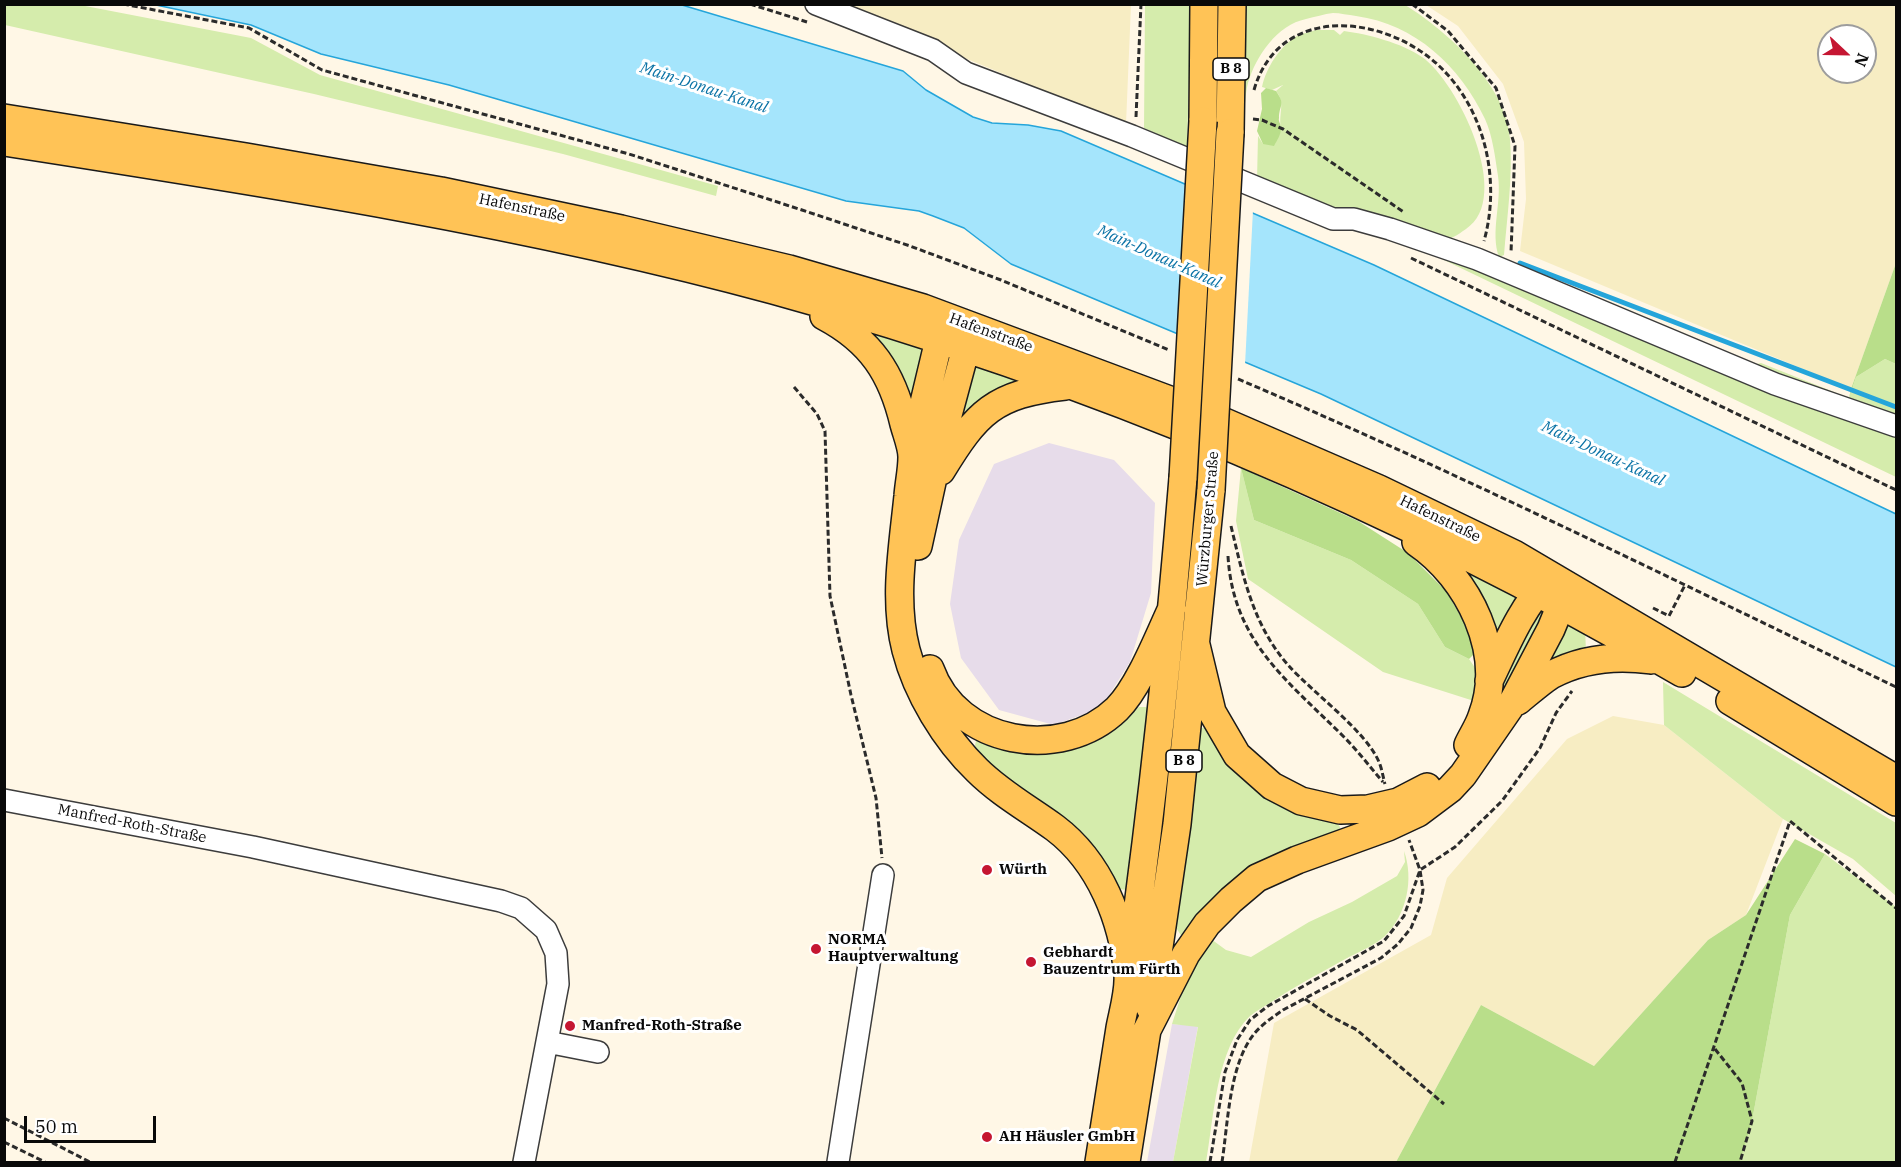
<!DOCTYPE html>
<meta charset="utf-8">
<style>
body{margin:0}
#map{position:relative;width:1901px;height:1167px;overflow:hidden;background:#fff7e6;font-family:"IBM Plex Serif",serif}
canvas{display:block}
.frame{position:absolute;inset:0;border:6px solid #090909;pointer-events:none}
.north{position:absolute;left:1817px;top:24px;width:60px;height:60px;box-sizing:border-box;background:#fff;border:2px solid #9d9d9d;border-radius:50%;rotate:112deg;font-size:16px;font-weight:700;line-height:24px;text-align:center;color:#090909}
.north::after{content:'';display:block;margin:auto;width:21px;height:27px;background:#c51632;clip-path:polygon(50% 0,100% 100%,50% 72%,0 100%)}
.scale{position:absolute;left:24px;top:1116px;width:132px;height:27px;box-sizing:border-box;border:3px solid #090909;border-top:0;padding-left:8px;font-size:18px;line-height:21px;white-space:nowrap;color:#090909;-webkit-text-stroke:4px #fff;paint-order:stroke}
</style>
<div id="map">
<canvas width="1901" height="1167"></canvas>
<div class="frame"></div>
<div class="north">N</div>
<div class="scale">50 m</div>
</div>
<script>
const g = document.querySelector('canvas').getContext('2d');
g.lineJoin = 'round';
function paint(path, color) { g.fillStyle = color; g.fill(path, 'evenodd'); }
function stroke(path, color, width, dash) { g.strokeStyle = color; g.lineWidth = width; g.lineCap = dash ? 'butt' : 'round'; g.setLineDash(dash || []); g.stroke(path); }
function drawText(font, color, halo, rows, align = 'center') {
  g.font = font + ' "IBM Plex Serif",serif'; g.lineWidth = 6; g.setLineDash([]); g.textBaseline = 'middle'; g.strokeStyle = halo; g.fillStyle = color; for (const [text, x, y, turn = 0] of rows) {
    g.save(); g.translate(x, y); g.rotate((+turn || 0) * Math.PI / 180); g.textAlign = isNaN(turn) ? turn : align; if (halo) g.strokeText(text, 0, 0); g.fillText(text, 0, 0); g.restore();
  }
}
const industrial = new Path2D(`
 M1049 443 1114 460 1155 503 1151 593 1130 662 1101 708 1054 725 999 710 961 658 950 604 959 540 994 464Z
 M1172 1024 1198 1026 1173 1162H1147Z`);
const farmland = new Path2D(`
 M835 5H1131L1126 124Z
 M1426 5H1896V263L1851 389 1520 251 1526 199 1524 142 1503 84 1458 26ZM1829 36H1865V72H1829Z
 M1613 716 1664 725 1783 819 1746 915 1708 940 1594 1066 1481 1005 1396 1162H1249L1274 1023 1431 935 1447 878 1567 739Z`);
const green = new Path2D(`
 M5 4 80 5 251 38 320 75 718 186 716 196 563 154 314 94 5 25Z
 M1145 5H1191L1187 148 1144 128Z
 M1246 5H1405C1448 31 1507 86 1510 139 1513 177 1507 217 1504 255L1499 257C1490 232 1502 203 1498 176 1495 157 1493 137 1485 119 1460 66 1415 24 1356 16 1348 15 1340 13 1333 13 1324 14 1315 17 1306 19 1277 25 1256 56 1248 83 1245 94 1245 108 1244 119Z
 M1316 30H1334L1340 35 1344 31C1367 34 1402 43 1422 57 1458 82 1514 198 1466 229 1461 232 1456 237 1450 238 1445 239 1438 238 1432 238L1274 188 1257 180 1258 136 1263 144 1281 128C1278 114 1286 103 1276 91L1283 85 1272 90 1262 87C1266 68 1280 46 1297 36 1303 33 1310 32 1316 30Z
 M1419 248 1542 295 1723 372 1761 363 1849 398 1856 377 1885 359 1896 364V477Z
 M874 333 919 346 923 351 914 409 870 335Z
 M980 366 1020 381 960 421 972 370Z
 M1241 468 1254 520 1351 560 1418 604 1445 647 1469 659 1478 672 1474 701 1383 672 1248 579 1236 521Z
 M1458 564 1519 592 1501 645Z
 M1540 606 1546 607 1543 616 1506 686H1504L1502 684 1517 647Z
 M1562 624H1585L1586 654 1563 661 1542 662Z
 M1663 682 1896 823V896L1853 859 1783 819 1664 725Z
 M1139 707H1146L1150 712 1131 882 1126 890 1119 889 1089 850 1024 797 977 753 975 745 976 741 1115 724Z
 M1207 726 1335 820 1340 827 1338 835 1182 937 1175 926 1200 729Z
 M1404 851C1414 879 1407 914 1385 936 1375 945 1361 951 1349 957 1322 972 1295 986 1270 1003 1263 1007 1256 1011 1250 1016 1216 1048 1214 1118 1206 1162H1173L1198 1027 1172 1024 1187 977 1211 939 1226 950 1251 957 1309 922 1352 902 1397 876 1405 862Z
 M1825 854 1896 907V1162H1740L1752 1121 1790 915Z`);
const forest = new Path2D(`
 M1266 88 1276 91C1286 105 1279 105 1279 118 1278 121 1281 124 1281 128 1281 135 1277 140 1274 146L1263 144 1257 131 1262 109 1261 93Z
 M1896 263V364L1885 359 1856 377 1849 398 1851 389Z
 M1241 468 1358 521 1408 553 1446 591 1467 627 1474 654 1469 659 1445 647 1418 604 1351 560 1254 520Z
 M1795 839 1825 854 1790 915 1752 1121 1740 1162H1396L1481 1005 1594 1066 1708 940 1746 915Z`);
const water = new Path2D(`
 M156 5H682L903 71 926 90 973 117 992 123 1028 125 1061 131 1374 265 1896 514V667L1321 394 1011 264 964 228 933 216 919 211 846 201 449 85 321 54 251 25Z`);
const pier = new Path2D(`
 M1186 181 1253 210 1245 365 1178 337Z`);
const stream = new Path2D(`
 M1520 263 1896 407`);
const path = new Path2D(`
 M123 4 249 28 322 70 629 154 802 210 910 246 1001 280 1169 350
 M750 4 807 22
 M1412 4 1448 31 1496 88 1515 146 1511 253
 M1254 90C1280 0 1393 14 1447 74 1487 118 1500 184 1484 241
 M1136 117 1141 4
 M1253 119 1262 120 1283 129 1405 213
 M1411 258 1896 490
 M1238 379C1461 474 1678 582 1896 687
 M794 387 817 414 825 431 830 596 851 695 876 798 882 858
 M1231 526C1243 576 1253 625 1288 665 1312 692 1366 731 1379 762 1382 769 1383 777 1385 784
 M1228 556C1233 642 1288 681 1344 737 1358 751 1370 767 1383 782
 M1653 608 1669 616 1685 585
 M1305 999 1330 1016 1357 1030 1444 1104
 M1715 1049 1742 1083 1752 1121 1740 1162
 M4 1118 90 1162
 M4 1142 45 1162
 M1210 1162 1225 1072 1237 1040 1250 1020 1268 1006 1384 941 1404 916 1420 870 1455 847 1502 801 1540 748 1556 713 1572 691
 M1222 1162C1228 1124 1229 1065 1254 1034 1262 1024 1273 1017 1283 1010L1381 958 1398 944 1411 928 1420 906 1423 890 1420 870 1409 840
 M1675 1162 1790 821 1896 908`);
const minor = new Path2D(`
 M816 4 933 50 966 73 1132 136 1333 219H1354L1390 229 1477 259 1775 384 1896 426
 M4 800 253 847 501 901 521 908 546 930 556 953 558 984 524 1162
 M547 1042 598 1052
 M838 1162 883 875`);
const major = new Path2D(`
 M4 118 246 157 441 191 621 229 789 269 923 308 1199 411 1379 489 1514 554 1896 779
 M1203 121 1204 4
 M1230 133 1232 4
 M4 142C262 182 522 222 773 290 1091 377 1397 507 1682 673
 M824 316C871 341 892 373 904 424 907 435 912 447 912 457 912 470 909 483 908 496 903 546 893 600 906 650 917 693 945 739 977 770 1000 793 1029 809 1055 828 1100 862 1123 920 1128 976 1129 992 1123 1012 1120 1028 1113 1073 1106 1118 1099 1162
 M913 449 939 340 944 323
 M941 471C977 412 994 394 1065 386
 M1416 542C1469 578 1506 653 1482 716 1479 726 1472 736 1468 745
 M918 546 941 441 970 333
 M1196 645 1212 712 1237 755 1272 786 1301 801 1340 810 1368 809 1398 802 1427 787
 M930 669C957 745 1061 763 1117 709 1139 687 1158 638 1172 608
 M1489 681C1506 646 1521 608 1548 580
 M1518 701C1529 692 1540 682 1551 675 1583 658 1616 655 1651 660
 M1730 701 1896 802
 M1131 958C1153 799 1170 639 1183 478
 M1150 1008 1177 824 1211 490
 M1126 1162 1147 1030 1186 954 1207 924 1231 900 1257 878 1297 860 1388 827 1418 813 1450 789 1463 775 1510 707 1551 629 1567 590`);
const majorBridge = new Path2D(`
 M1183 478 1203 121
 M1211 490 1230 133`);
const markers = [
 [987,870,6,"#c51632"],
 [816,949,6,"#c51632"],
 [1031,962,6,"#c51632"],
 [570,1026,6,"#c51632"],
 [987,1137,6,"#c51632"]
];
const shields = [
 [1231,69,36],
 [1184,761,36]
];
const shieldNames = [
 ["B 8",1231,69],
 ["B 8",1184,761]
];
const streetNames = [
 ["Hafenstraße",522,208,12],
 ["Hafenstraße",991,333,20],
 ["Würzburger Straße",1208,519,-85],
 ["Hafenstraße",1440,519,26],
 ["Manfred-Roth-Straße",132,824,11]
];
const poiNames = [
 ["Würth",999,870],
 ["NORMA",828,940],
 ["Hauptverwaltung",828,957],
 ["Gebhardt",1043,953],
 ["Bauzentrum Fürth",1043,970],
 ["Manfred-Roth-Straße",582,1026],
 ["AH Häusler GmbH",999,1137]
];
const waterNames = [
 ["Main-Donau-Kanal",704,88,18],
 ["Main-Donau-Kanal",1159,257,24],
 ["Main-Donau-Kanal",1603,454,25]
];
paint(industrial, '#e7dcea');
paint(farmland, '#f7edc3');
paint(green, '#d5ecac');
paint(forest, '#b9de8a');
paint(water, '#a5e5fc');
stroke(water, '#25a5da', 1.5);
paint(pier, '#fff7e6');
stroke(stream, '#25a5da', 5);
stroke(minor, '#3c3c3c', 24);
stroke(major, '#1a1a1a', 30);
stroke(path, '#2b2b2b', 3, [6, 3]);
stroke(minor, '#fff', 21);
stroke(major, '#ffc356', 27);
stroke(majorBridge, '#1a1a1a', 30, []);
stroke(majorBridge, '#ffc356', 27);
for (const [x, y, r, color] of markers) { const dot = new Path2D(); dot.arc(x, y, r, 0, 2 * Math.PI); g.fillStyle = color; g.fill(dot); stroke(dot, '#fff', 2); }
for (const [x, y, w] of shields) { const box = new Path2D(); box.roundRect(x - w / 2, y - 11, w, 22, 4.5); g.fillStyle = '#fff'; g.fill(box); stroke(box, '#090909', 1.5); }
drawText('bold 14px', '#090909', null, shieldNames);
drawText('15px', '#090909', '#fff', streetNames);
drawText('bold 15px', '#090909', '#fff', poiNames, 'left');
drawText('italic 16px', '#0972a5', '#fff', waterNames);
</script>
